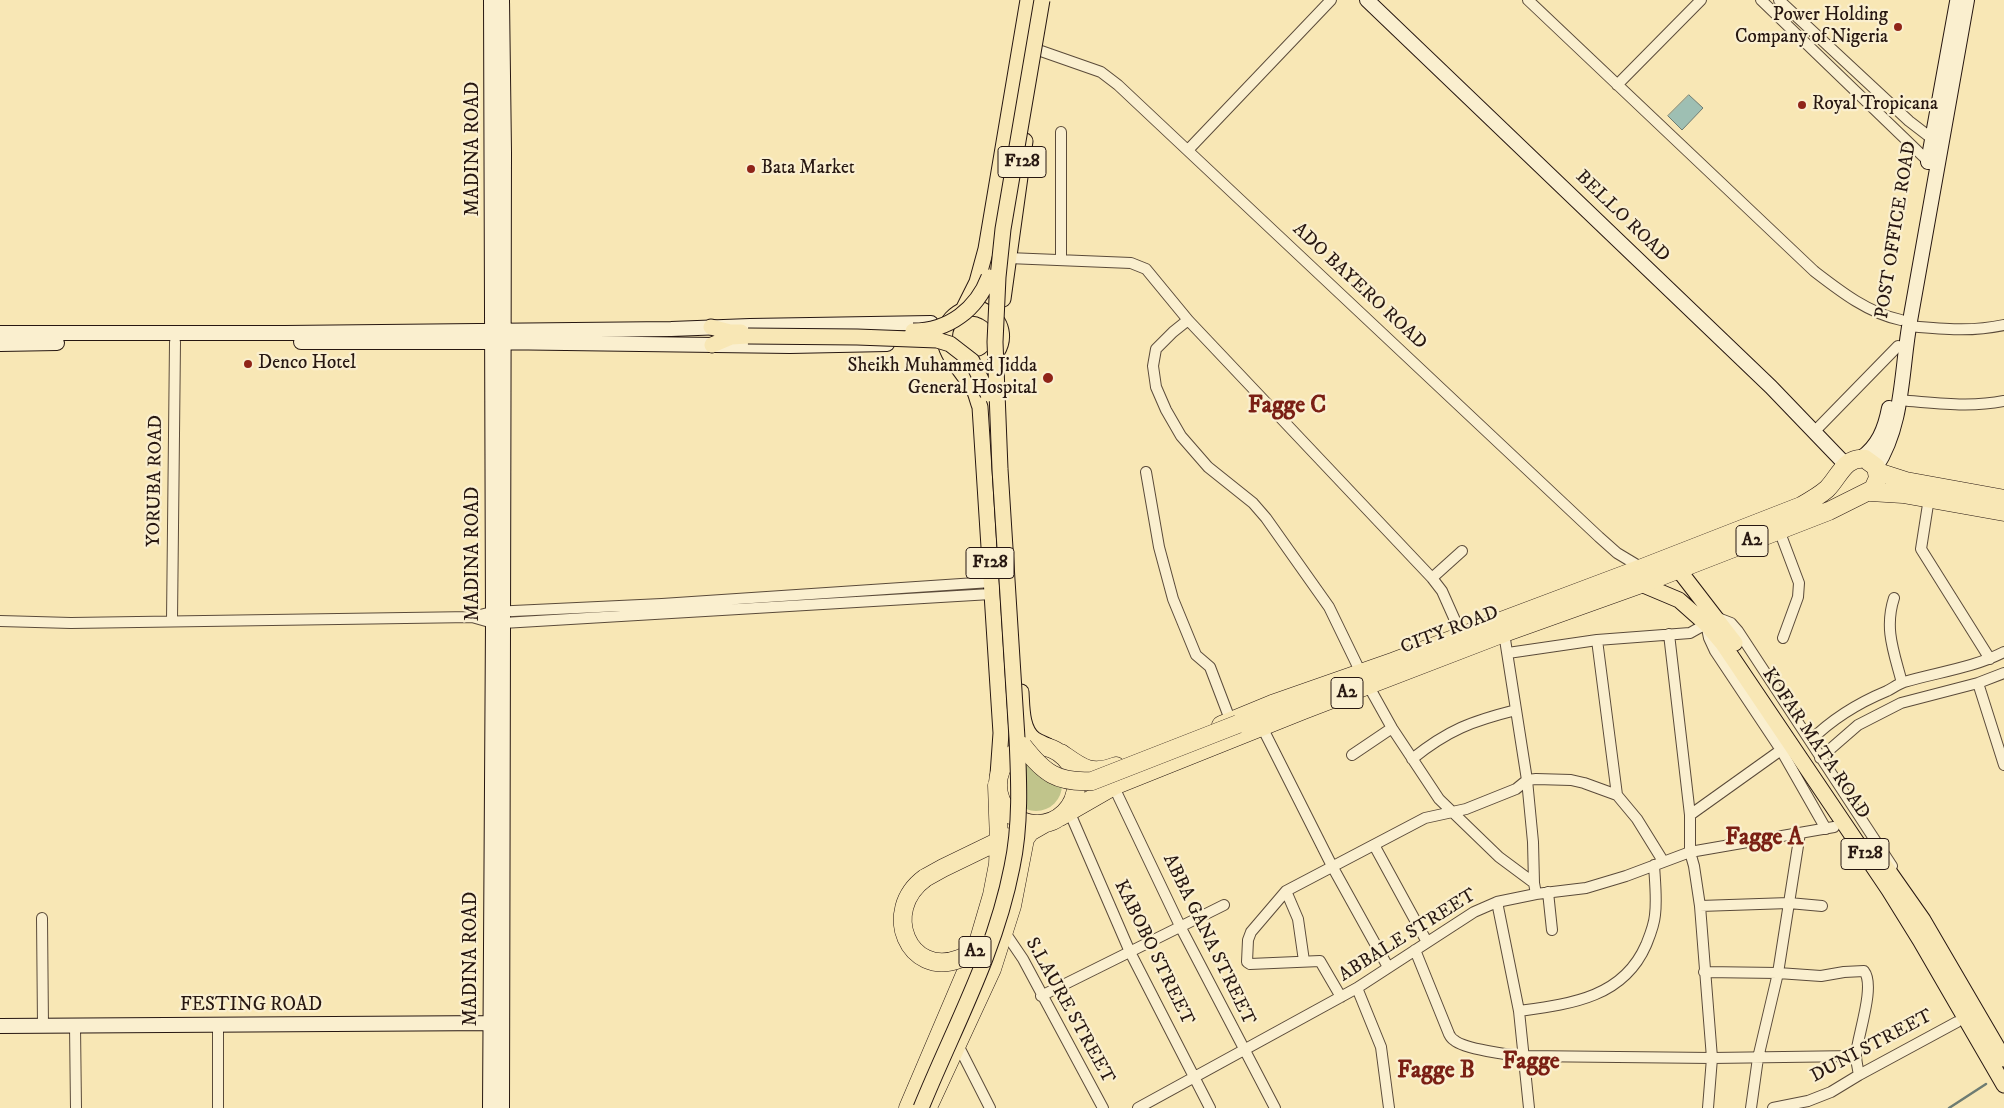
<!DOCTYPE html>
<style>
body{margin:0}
canvas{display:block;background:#f8e7b5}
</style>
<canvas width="2004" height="1108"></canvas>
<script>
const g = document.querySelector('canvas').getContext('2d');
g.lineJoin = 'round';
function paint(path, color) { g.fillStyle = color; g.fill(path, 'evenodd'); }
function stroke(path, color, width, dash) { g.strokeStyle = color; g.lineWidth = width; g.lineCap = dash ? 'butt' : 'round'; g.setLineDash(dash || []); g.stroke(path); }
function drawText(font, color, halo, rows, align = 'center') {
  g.font = font + ' "IM FELL DW Pica",serif'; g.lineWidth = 4.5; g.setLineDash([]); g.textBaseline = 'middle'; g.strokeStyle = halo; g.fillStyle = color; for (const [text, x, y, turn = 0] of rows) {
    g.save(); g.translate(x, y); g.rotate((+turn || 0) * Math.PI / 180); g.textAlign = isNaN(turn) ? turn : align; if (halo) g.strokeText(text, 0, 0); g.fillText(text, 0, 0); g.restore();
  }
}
const green = new Path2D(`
 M1010 785a26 26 0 1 1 52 0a26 26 0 1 1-52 0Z`);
const water = new Path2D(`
 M1689 95 1703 108 1682 130 1668 116Z`);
const stream = new Path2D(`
 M1949 1108 1986 1084`);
const street = new Path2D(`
 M1528 0 1814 271C1840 291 1868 313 1901 320
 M1761 0 1931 164
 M1779 0 1909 121 1935 141
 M1041 51 1101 72 1118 85 1599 537 1617 553 1642 568
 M1617 85 1701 0
 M1188 150 1331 0
 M1008 258 1131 263 1146 269 1188 320 1432 578 1442 591 1462 636
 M1061 260V132
 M1188 320 1173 332 1156 349 1153 366 1156 387 1166 410 1181 436 1208 467 1253 503 1266 518 1329 607 1361 673
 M1909 326C1942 329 1972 332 2004 325
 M1899 400C1934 403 1970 408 2004 401
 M1814 432 1898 346
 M1146 472 1159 547 1173 599 1196 655 1210 667 1231 722
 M1929 498 1921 549 1990 659
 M1779 530 1799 583 1798 597 1783 638
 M1432 578 1462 551
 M991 582 662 604 492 612 472 617 493 623H503L991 594
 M1894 598C1884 629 1894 652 1902 683
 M1718 618 1731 623 1738 631 1892 866
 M172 620 175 342
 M0 621 71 623 472 617
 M1504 633 1527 780 1533 842 1534 883 1536 894
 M1669 634 1690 815V852L1694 866 1700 906 1712 1058 1708 1108
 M1597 640 1617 795
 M1508 653 1597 640 1690 633 1706 624 1709 638 1715 651 1781 750 1826 829
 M1978 683 2004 765
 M1368 685 1392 728 1439 799 1499 857 1534 883
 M1262 727 1332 866 1388 967
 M1810 741C1832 719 1858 703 1887 691 1893 688 1898 684 1904 682 1938 672 1973 668 2004 652
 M1352 755 1392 728
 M1820 758 1858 725 1901 703 1978 683 2004 673
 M1412 759C1448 730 1472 721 1516 710
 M1112 783 1181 928 1275 1108
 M1069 811 1130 952 1210 1108
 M1690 815 1781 750
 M1374 845 1427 942
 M1286 891 1298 919 1304 961
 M1548 892 1552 930
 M1497 902 1519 1011 1529 1108
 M1700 906 1789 903 1822 906
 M42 918 43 1026
 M1004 931 1023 959 1103 1108
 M1415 950 1449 1034C1450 1036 1452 1039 1454 1040 1464 1049 1509 1055 1524 1056L1712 1058 1856 1056
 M1704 972 1778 973 1821 976 1844 972 1864 971C1876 986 1857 1037 1856 1055 1856 1061 1858 1069 1859 1075
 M1357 988 1381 1047 1389 1108
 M1041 996 1224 905
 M1341 997 1320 961 1250 964 1247 962 1248 940 1251 932 1286 891 1425 818 1466 809 1516 789 1527 780 1536 779 1571 780 1584 783 1617 795 1637 819 1663 861
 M1519 1011C1570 1004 1623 998 1646 945 1650 935 1654 926 1655 915 1657 899 1655 882 1654 865
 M218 1025V1108
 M75 1026 76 1108
 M958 1045 990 1108
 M1138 1108 1357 988 1437 936 1474 912 1497 902 1536 894 1586 888 1626 876 1690 852 1834 827
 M1751 1108 1758 1058 1778 973 1800 833
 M1773 1108 1808 1101 1831 1092 1859 1075 1957 1022`);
const secondary = new Path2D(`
 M1367 0 1771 387 1846 465
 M1928 162 1957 2
 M0 333H285L671 329 750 326 931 323
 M301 342H491L790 346 887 344
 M0 344 57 343
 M1861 458C1878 446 1885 429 1889 408
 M1876 467C1904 424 1901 370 1910 321 1928 214 1947 107 1967 0
 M0 1026 499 1023
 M490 1108 493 623 491 0
 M502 1108 504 152 502 0`);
const primary = new Path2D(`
 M1003 299 1025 141
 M963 310 977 282 986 249 1028 0
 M711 327 730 332H741
 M712 345 731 337 748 336
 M953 357C991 385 1021 330 986 312 979 308 971 307 964 310 955 313 946 322 945 332 941 354 966 374 975 392 977 397 978 402 980 407L998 687 1001 733 998 775
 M1678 569 1735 643
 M1641 584 1679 600 1706 624 1723 644 1889 890 1920 940 2004 1085
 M1021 692C1022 706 1021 729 1034 739 1038 742 1044 744 1048 746
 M1883 863 1923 920 2004 1059`);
const highway = new Path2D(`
 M1878 472 1906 481 2004 499
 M1870 492 1903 494 2004 512
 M998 785a39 39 0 1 1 78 0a39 39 0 1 1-78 0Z
 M1061 753C1081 767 1090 776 1116 766
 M1060 817 1114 786 1304 710 1504 633 1641 584 1829 511 1873 489 1878 478 1876 467 1865 459C1845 456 1839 477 1827 489 1819 496 1810 501 1801 506L1642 568 1395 661 1272 704 1221 725
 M925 878 943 868 1007 837
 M930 1103 992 969 1012 906 1025 839 1030 832 1044 824
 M908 1108 977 946 992 895 998 864 999 842 997 785`);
const primaryBridge = new Path2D(`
 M913 331C949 331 977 309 989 277
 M748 336 857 337 937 340 950 344 972 361 988 394
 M921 1108C954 1027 995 954 1012 867 1021 825 1019 781 1017 738L1000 469 995 342 998 277 1003 229 1042 0`);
const highwayBridge = new Path2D(`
 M1023 746C1044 773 1057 783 1092 781L1238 724
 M925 878C880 911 909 978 959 959 967 956 975 949 982 944`);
const markers = [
 [1898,27,5,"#8f2418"],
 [1802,105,5,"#8f2418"],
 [751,169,5,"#8f2418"],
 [248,364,5,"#8f2418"],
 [1048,378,6,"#8f2418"]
];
const shields = [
 [1022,162,48],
 [1752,541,32],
 [990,563,48],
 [1347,693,32],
 [1865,854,48],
 [975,952,32]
];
const shieldNames = [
 ["F128",1022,162],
 ["A2",1752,541],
 ["F128",990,563],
 ["A2",1347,693],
 ["F128",1865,854],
 ["A2",975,952]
];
const poiNames = [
 ["Power Holding",1888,16,"right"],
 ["Company of Nigeria",1888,38,"right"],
 ["Royal Tropicana",1812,105],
 ["Bata Market",761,169],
 ["Denco Hotel",258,364],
 ["Sheikh Muhammed Jidda",1037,367,"right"],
 ["General Hospital",1037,389,"right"]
];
const streetNames = [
 ["MADINA ROAD",474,149,-90],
 ["BELLO ROAD",1622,217,44],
 ["POST OFFICE ROAD",1897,230,-81],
 ["ADO BAYERO ROAD",1359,287,43],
 ["YORUBA ROAD",156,481,-89],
 ["MADINA ROAD",474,554,-90],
 ["CITY ROAD",1450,631,-21],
 ["KOFAR MATA ROAD",1815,744,56],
 ["ABBALE STREET",1408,936,-32],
 ["ABBA GANA STREET",1208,940,64],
 ["KABOBO STREET",1153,953,64],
 ["MADINA ROAD",472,959,-90],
 ["FESTING ROAD",251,1006],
 ["S.LAURE STREET",1069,1011,61],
 ["DUNI STREET",1872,1047,-28]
];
const districtNames = [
 ["Fagge C",1287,407],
 ["Fagge A",1764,839],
 ["Fagge",1531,1063],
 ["Fagge B",1436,1072]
];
paint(green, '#c0c48b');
paint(water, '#9ebfb3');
stroke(water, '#6e7c72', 1);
stroke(stream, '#6e7c72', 2.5);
stroke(street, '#5b4b3a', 12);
stroke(secondary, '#271711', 16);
stroke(primary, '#271711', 17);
stroke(highway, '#271711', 19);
stroke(street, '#faefcf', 10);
stroke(secondary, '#faefcf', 14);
stroke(primary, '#f8e7b5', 15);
stroke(highway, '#f8e7b5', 18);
stroke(primaryBridge, '#271711', 17, []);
stroke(highwayBridge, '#271711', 19, []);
stroke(primaryBridge, '#f8e7b5', 15);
stroke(highwayBridge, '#f8e7b5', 18);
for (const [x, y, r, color] of markers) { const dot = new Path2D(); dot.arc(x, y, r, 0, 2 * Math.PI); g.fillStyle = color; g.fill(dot); stroke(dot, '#faefcf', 2); }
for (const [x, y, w] of shields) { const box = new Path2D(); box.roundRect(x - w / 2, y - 15.5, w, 31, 4); g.fillStyle = '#faefcf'; g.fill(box); stroke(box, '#271711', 1); }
drawText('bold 18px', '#271711', null, shieldNames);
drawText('19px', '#271711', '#faefcf', poiNames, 'left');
drawText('19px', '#271711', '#faefcf', streetNames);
drawText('bold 24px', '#7a1f14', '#faefcf', districtNames);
</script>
